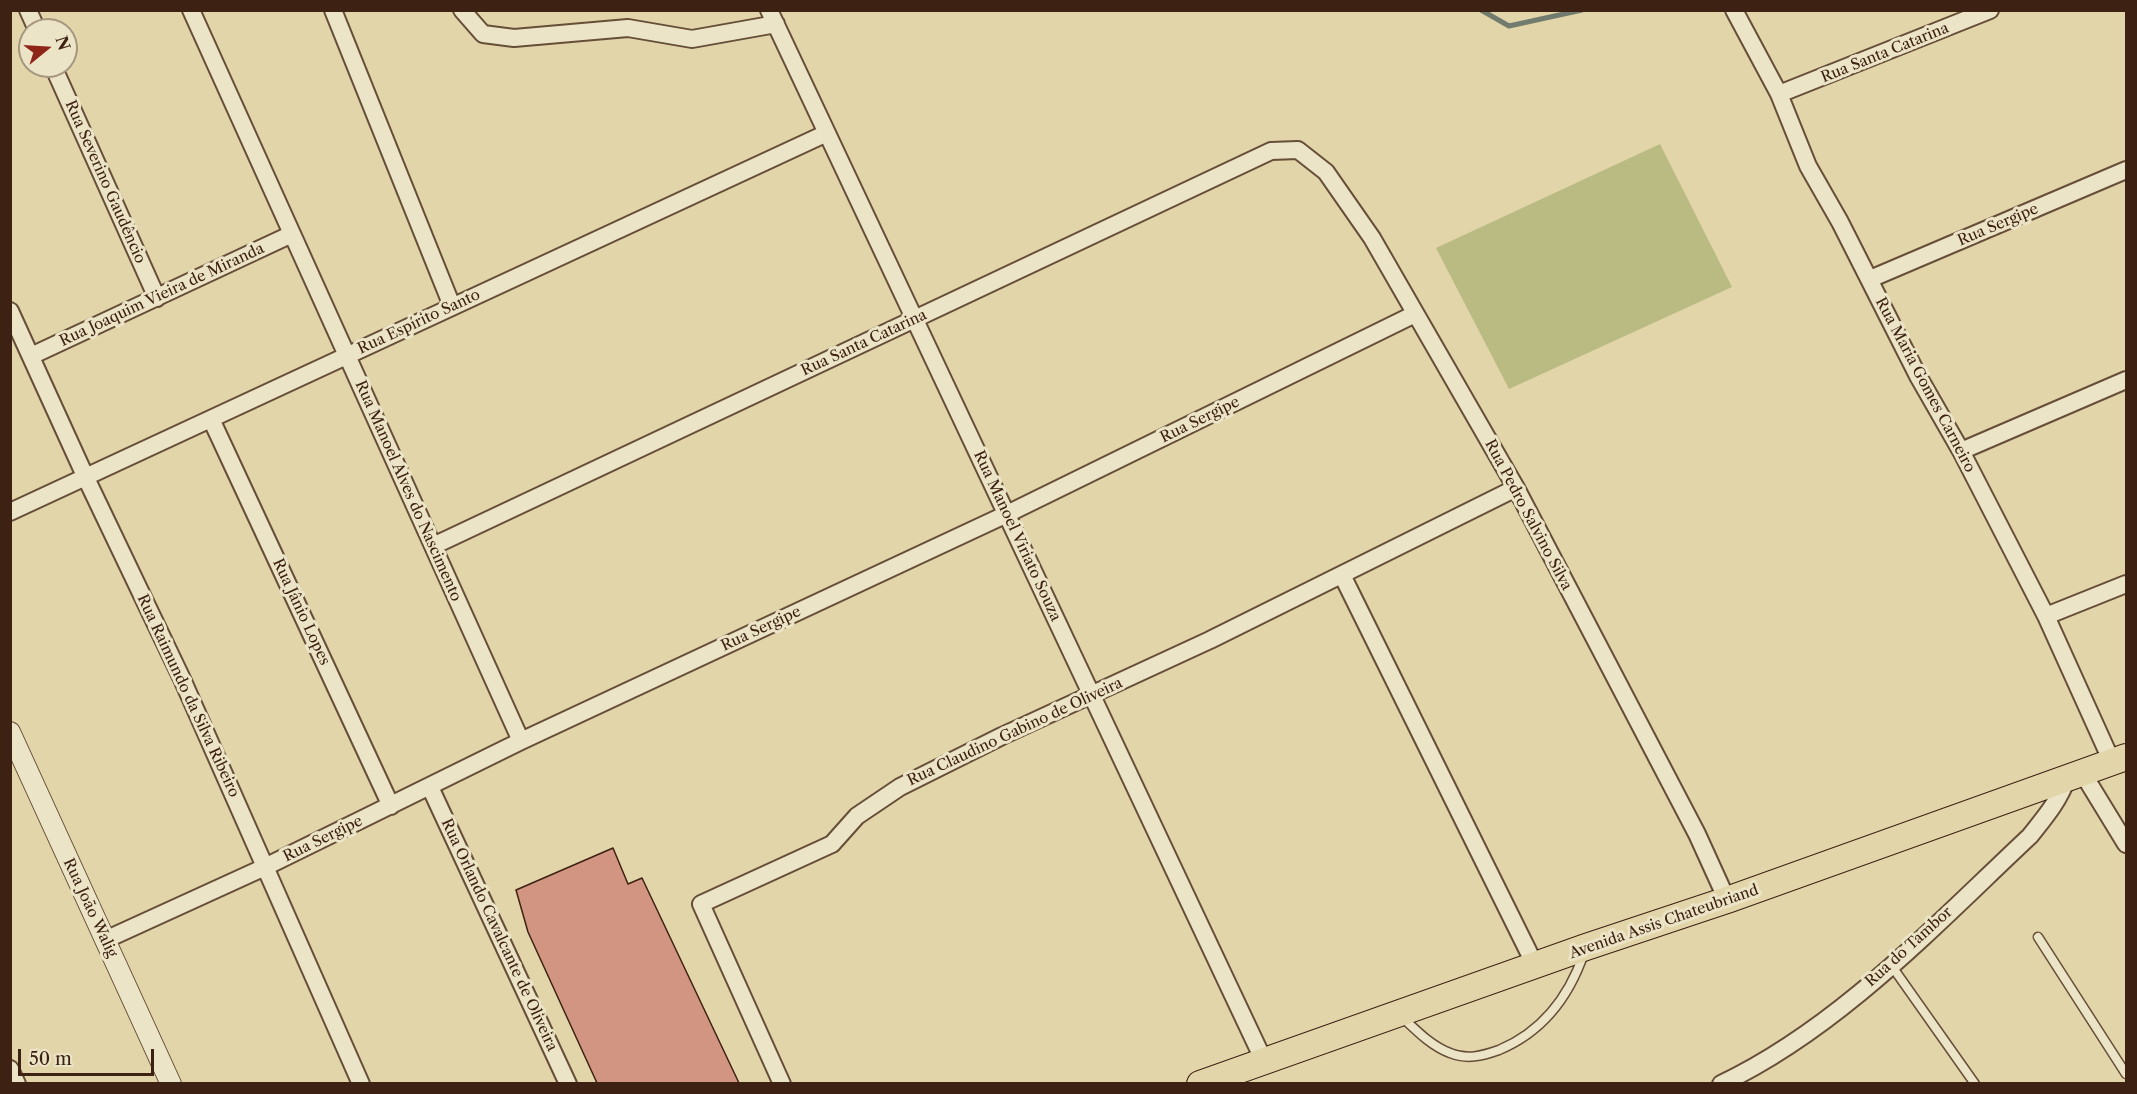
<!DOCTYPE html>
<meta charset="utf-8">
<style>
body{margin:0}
#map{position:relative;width:2137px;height:1094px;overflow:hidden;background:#e2d5a9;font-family:"Libre Caslon Text",serif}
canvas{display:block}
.frame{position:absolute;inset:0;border:12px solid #3d2112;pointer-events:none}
.north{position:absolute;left:18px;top:18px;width:60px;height:60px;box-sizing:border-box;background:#ece4c7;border:2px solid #a6967f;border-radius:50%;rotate:72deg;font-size:16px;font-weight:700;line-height:24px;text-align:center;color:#3d2112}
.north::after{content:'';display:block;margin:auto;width:21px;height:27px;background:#8f2418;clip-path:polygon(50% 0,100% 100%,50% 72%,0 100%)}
.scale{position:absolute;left:18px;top:1049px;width:136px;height:27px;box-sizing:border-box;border:3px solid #3d2112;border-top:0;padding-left:8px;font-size:18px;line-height:21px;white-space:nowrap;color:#3d2112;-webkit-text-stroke:4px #ece4c7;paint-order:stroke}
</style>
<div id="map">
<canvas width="2137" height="1094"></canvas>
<div class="frame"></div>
<div class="north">N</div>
<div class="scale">50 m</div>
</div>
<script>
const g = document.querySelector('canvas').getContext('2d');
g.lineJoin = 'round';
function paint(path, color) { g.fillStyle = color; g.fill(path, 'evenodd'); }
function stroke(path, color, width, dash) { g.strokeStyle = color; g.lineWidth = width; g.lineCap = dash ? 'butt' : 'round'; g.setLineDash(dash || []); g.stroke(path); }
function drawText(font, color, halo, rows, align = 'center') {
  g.font = font + ' "Libre Caslon Text",serif'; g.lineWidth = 6; g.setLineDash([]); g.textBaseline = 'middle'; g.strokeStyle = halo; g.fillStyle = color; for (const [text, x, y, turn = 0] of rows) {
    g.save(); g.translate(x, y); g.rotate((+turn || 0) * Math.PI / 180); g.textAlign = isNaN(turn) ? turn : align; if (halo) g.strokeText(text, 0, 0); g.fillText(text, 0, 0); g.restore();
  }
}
const green = new Path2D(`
 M1660 144 1732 287 1509 389 1436 248Z`);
const stream = new Path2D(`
 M1481 10 1509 26 1582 10`);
const building = new Path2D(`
 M613 848 628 884 642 878 739 1083H597L528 932 516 890Z`);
const service = new Path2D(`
 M2038 937 2126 1074
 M1891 965 1975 1084
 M1402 1017C1416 1030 1431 1046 1450 1053 1467 1060 1482 1056 1499 1050 1542 1032 1569 997 1584 953`);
const minor = new Path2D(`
 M28 10 37 30
 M191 10 521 741
 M333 10 452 306
 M462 10 483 34 514 38 628 28 692 39 776 24
 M769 10 1264 1061
 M1734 10 1779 94 1808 166 1840 222 1918 376 1961 451 2046 616 2112 762
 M53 66 157 298
 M1779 94 1990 10
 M1870 279 2126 170
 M10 311 86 478 182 679 361 1084
 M31 356 292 234
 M211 419 391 806
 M1961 451 2126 380
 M10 512 827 133
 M433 546 1271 151 1298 150 1326 172 1372 238 1516 488 1697 834 1727 900
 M1342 575 1535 965
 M2046 616 2126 584
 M2082 772 2126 844
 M430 787 568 1084
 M105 940 265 867 521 741 1007 514 1415 314
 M10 1069 17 1084
 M782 1084 701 904 832 844 857 816 900 787 1002 736 1210 640 1516 488
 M1721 1084C1839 1028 1936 924 2030 836 2045 817 2059 801 2067 778`);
const tertiary = new Path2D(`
 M10 732 171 1084`);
const primary = new Path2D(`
 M1200 1084 1586 947 1727 900 2126 757`);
const streetNames = [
 ["Rua Santa Catarina",1885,53,-22],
 ["Rua Severino Gaudêncio",105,182,66],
 ["Rua Sergipe",1998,225,-23],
 ["Rua Joaquim Vieira de Miranda",162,295,-25],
 ["Rua Espírito Santo",419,322,-25],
 ["Rua Santa Catarina",864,343,-25],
 ["Rua Maria Gomes Carneiro",1925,385,62],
 ["Rua Sergipe",1200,420,-26],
 ["Rua Manoel Alves do Nascimento",408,491,66],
 ["Rua Pedro Salvino Silva",1528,515,62],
 ["Rua Manoel Viriato Souza",1017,536,65],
 ["Rua Jânio Lopes",301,612,65],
 ["Rua Sergipe",761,629,-25],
 ["Rua Raimundo da Silva Ribeiro",188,696,65],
 ["Rua Claudino Gabino de Oliveira",1015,732,-25],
 ["Rua Sergipe",323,839,-26],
 ["Rua João Walig",90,908,65],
 ["Avenida Assis Chateubriand",1664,922,-19],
 ["Rua Orlando Cavalcante de Oliveira",499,935,65],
 ["Rua do Tambor",1909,947,-42]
];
paint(green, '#babb83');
stroke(stream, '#727c6e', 5);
paint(building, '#d29581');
stroke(building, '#3d2112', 1.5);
stroke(service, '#664e38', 11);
stroke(minor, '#664e38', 20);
stroke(tertiary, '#664e38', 22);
stroke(primary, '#3d2112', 28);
stroke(service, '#ece4c7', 8);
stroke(minor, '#ece4c7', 16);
stroke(tertiary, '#ece4c7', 20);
stroke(primary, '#e2d5a9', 26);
drawText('15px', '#3d2112', '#ece4c7', streetNames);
</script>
